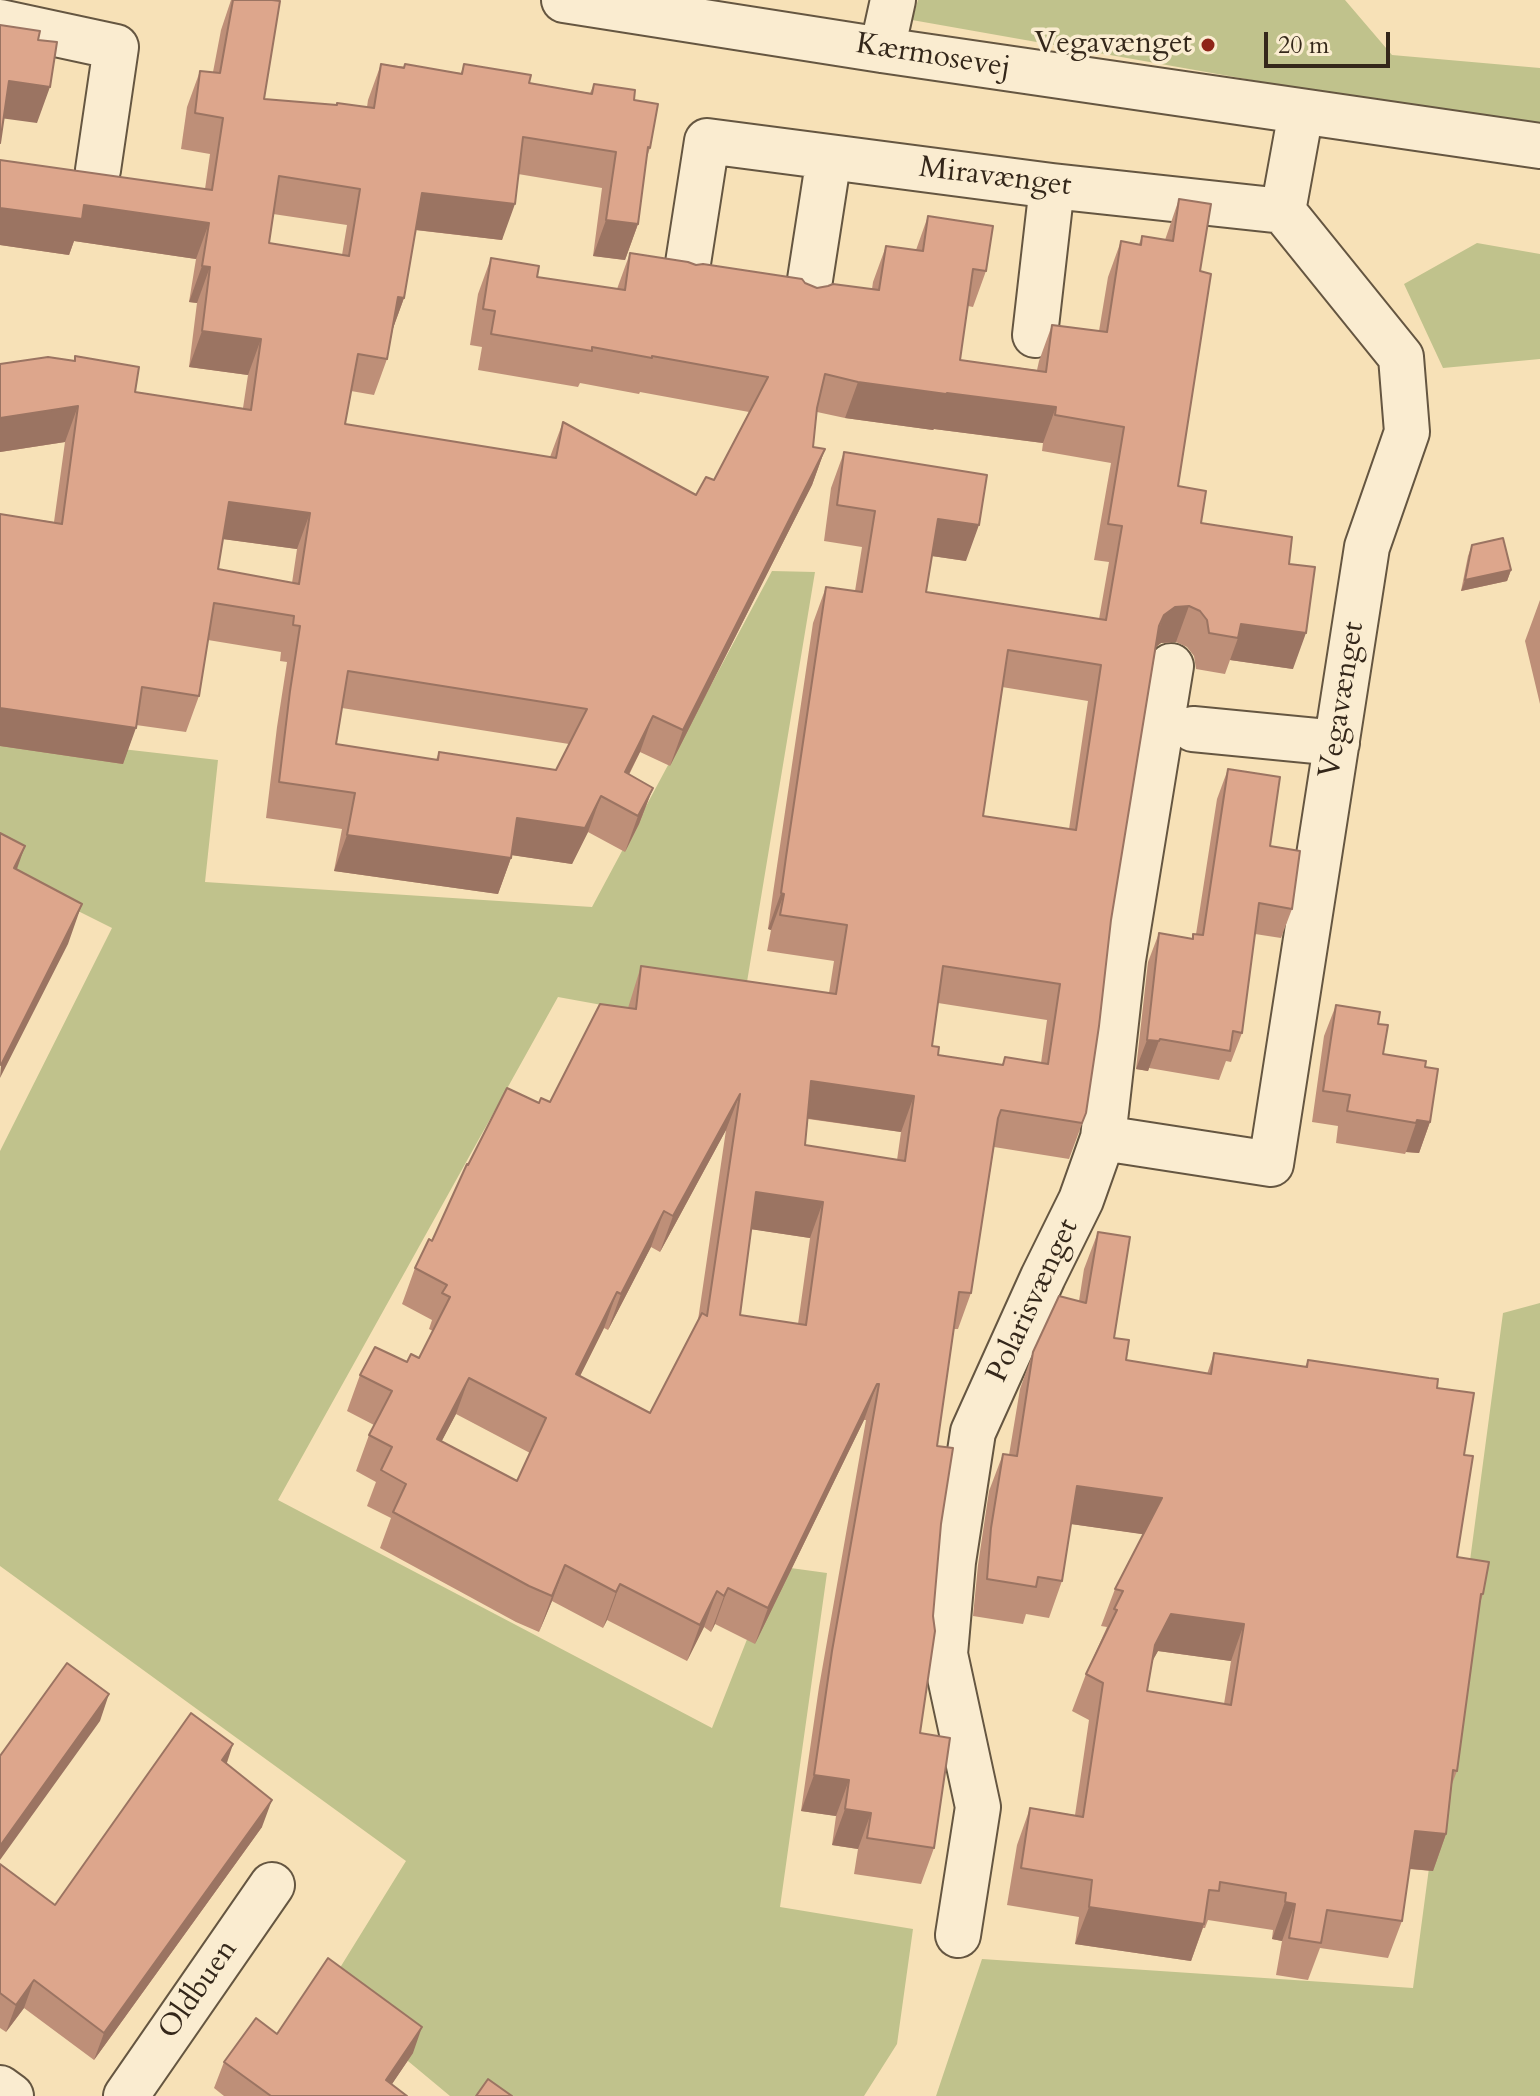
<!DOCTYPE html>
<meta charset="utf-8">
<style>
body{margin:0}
#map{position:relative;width:1540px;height:2096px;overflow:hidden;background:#f7e1b7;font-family:Cardo,serif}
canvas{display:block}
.scale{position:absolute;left:1264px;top:32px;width:126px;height:36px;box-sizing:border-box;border:4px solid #34271a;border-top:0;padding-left:10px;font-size:24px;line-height:28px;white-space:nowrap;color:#34271a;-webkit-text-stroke:6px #faecd0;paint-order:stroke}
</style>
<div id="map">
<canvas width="1540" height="2096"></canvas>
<div class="scale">20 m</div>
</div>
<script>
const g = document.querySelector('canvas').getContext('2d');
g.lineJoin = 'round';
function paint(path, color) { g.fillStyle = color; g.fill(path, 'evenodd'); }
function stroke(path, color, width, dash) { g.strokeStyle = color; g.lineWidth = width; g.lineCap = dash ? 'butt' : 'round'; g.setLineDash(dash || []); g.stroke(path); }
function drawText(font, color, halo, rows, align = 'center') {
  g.font = font + ' Cardo,serif'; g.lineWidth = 7; g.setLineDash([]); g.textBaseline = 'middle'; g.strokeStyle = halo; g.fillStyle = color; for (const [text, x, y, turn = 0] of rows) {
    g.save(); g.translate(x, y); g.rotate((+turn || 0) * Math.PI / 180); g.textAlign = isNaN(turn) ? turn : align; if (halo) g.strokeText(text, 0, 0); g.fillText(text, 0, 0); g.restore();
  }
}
const green = new Path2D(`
 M918 0H1345L1392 55 1540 68V131L912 20Z
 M1477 243 1540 254V359L1443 368 1404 284Z
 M772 571 815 572 739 1030 558 997 278 1500 712 1728 776 1566 827 1573 780 1907 913 1929 897 2044 864 2096H450L325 1992 406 1861 0 1566V1151L112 928 0 872V735L218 760 205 882 592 907Z
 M1540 1303V2096H936L982 1959 1413 1988 1503 1313Z`);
const minor = new Path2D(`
 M564 0 882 50 1540 146
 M0 22 116 47 98 170
 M882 50 893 0
 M686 276 707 141 1052 186 1283 211
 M807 299 829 157
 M1035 335 1052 186
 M1193 729 1337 743
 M1103 1138 1271 1164 1367 547 1407 432 1401 357 1283 211 1301 112
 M958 1935 978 1807 945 1654 953 1562 973 1432 1043 1277 1081 1200 1103 1138 1123 960 1171 666
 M0 2088 11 2096
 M126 2096 272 1885`);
const wall = new Path2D(`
 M231 0H272L264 99 367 107 368 100 381 64 461 73 464 64 529 83 590 93 594 84 634 100 650 148 647 157 638 224 625 260 593 256 602 188 518 174 502 240 415 230 404 298 393 328 387 359 374 395 351 391 345 424 550 457 563 422 696 495 714 480 749 412 640 392 639 394 580 383 578 387 478 370 482 347 470 345 478 294 491 258 537 277 617 289 630 253 805 283 817 288 872 289 873 282 886 246 916 250 928 216 986 271 973 307 968 306 960 360 1037 370 1039 361 1052 325 1099 331 1108 277 1121 241 1139 244 1142 236 1165 240 1179 199 1200 271 1178 486 1201 523 1289 564 1293 669 1230 660 1225 674 1196 669 1194 656 1187 647 1176 642 1161 643 1156 647 1111 920 1086 1113 1069 1159 994 1147 971 1293 958 1329H954L937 1446 941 1524 920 1733 934 1848 921 1884 854 1874 858 1849 832 1845 836 1816 801 1811 819 1687 866 1420H864L755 1644 715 1624 711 1632 704 1627 687 1661 607 1620 603 1628 552 1601 539 1632 516 1622 380 1548 391 1518 367 1506 376 1482 356 1471 369 1435 374 1425 347 1411 360 1375 419 1358 433 1331 429 1329 432 1320 402 1304 415 1268 432 1241 468 1165 539 1103 550 1102 628 1008 641 966 829 993 834 961 767 951 771 930 768 929 773 893 813 623 826 587 855 591 862 547 824 541 831 488 844 452 966 561 932 556 926 592 1099 619 1109 562 1094 560 1111 463 1042 451 1043 443 934 429 933 430 845 418 817 412 813 447 825 449 812 485 670 766 640 752 629 775 653 788 639 824 625 852 588 832 572 864 512 855 498 894 334 871 342 829 266 818 277 727 287 662 280 661 281 652 208 640 199 696 186 732 136 725 123 764 0 746V514L54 522 65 442 0 452V364L74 361 75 356 135 392 243 408 248 375 189 367 197 303 189 302 196 259 74 241 69 255 0 245V160L205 189 210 154 181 149 187 107 200 71 213 72 221 30ZM273 214 347 225 342 255 269 243ZM223 539 297 549 292 583 218 569ZM1002 687 1088 701 1069 829 983 816ZM342 708 569 744 556 770 439 752 436 760 336 744ZM938 1003 1047 1020 1041 1063 1005 1057 1002 1065 938 1055 932 1046ZM808 1119 901 1132 897 1160 805 1145ZM726 1130 698 1320 650 1413 580 1376 604 1328 608 1330 651 1247 660 1252ZM751 1229 810 1238 798 1324 740 1315ZM456 1414 530 1453 517 1481 441 1442Z
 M1472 545 1511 570 1507 581 1461 591 1468 556Z
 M1540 600V704L1525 641Z
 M1228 769 1270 846 1292 909 1281 938 1255 934 1242 1033 1231 1062 1226 1061 1219 1080 1149 1068 1148 1071 1136 1069 1148 962 1159 933 1192 939 1193 934H1196L1217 799Z
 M1336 1005 1378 1024 1383 1054 1425 1067 1430 1122 1419 1153 1406 1152 1405 1154 1336 1143 1338 1126 1312 1122 1324 1036Z
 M1098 1232 1114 1338 1126 1360 1207 1374 1214 1353 1305 1367 1308 1360 1437 1388 1464 1455 1457 1557 1483 1594 1479 1606 1457 1771 1452 1784 1446 1834 1433 1871 1409 1869 1402 1921 1388 1958 1320 1948 1308 1980 1276 1975 1282 1941 1272 1939 1273 1930 1208 1920 1205 1928H1203L1191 1961 1075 1944 1079 1917 1007 1905 1017 1845 1030 1808 1075 1815 1089 1720 1072 1711 1086 1674 1107 1627 1101 1626 1115 1589 1143 1534 1071 1524 1062 1581 1049 1618 1026 1614 1023 1624 973 1616 978 1565 989 1491 1003 1454 1009 1455 1020 1389 1033 1352 1079 1301 1084 1269ZM1158 1651 1231 1661 1224 1704 1147 1691 1152 1661Z
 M226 1763 262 1827 94 2060 24 2008 6 2032 0 2028V1864L55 1905Z
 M277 2034 413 2053 391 2085 407 2096H224L214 2088 224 2062Z`);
const shadedWall = new Path2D(`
 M9 81 50 87 37 123 0 118Z
 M422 193 515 204 502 240 408 229Z
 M84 205 209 223 196 259 74 241 69 255 0 245V208Z
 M606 220 638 224 625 260 593 256Z
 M202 266 210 267 197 303 189 302Z
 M398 297 404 298 391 334Z
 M202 331 261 339 248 375 189 367Z
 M858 382 1056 407 1043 443 934 429 933 430 845 418Z
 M78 406 65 442 0 452V418Z
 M825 449 812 485 670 766 683 730Z
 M229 502 310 513 297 549 215 538Z
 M938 519 979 525 966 561 925 555Z
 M1511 570 1507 581 1461 591 1465 580Z
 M1189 606 1176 642 1161 643 1151 651 1164 615 1175 607Z
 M1241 624 1306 633 1293 669 1230 660 1238 638Z
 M0 708 136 728 123 764 0 746Z
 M653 716 640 752 614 803 625 772Z
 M653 788 639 824 625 852 638 816Z
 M601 796 588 832 572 864 504 854 517 818Z
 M347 835 511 858 498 894 334 871Z
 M25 846 11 886 14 868Z
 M781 893 784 894 771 930 768 929Z
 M82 904 68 944 0 1078 1 1065Z
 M1147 1040 1159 1041 1148 1071 1136 1069Z
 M811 1081 914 1096 901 1132 798 1117Z
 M740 1094 726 1130 660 1252 673 1216Z
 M1417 1120 1430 1122 1419 1153 1406 1152Z
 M756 1192 823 1202 810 1238 743 1228Z
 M664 1211 651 1247 608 1330 621 1294Z
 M617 1292 604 1328 563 1410 576 1374Z
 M469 1378 456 1414 424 1475 437 1439Z
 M877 1384 864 1420 755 1644 768 1608Z
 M1077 1486 1162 1498 1148 1535 1064 1523Z
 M565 1565 552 1601 539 1632 552 1596Z
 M620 1584 607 1620 603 1628 616 1592Z
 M728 1588 715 1624 711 1632 724 1596Z
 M717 1591 704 1627 687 1661 700 1625Z
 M1171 1614 1244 1624 1231 1661 1158 1651 1141 1682 1155 1645Z
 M109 1694 100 1721 0 1860V1846Z
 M233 1744 224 1772 222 1760Z
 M814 1775 849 1780 836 1816 801 1811Z
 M272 1800 262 1827 94 2060 104 2033Z
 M845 1809 871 1813 858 1849 832 1845Z
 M1415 1831 1446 1834 1433 1871 1402 1868Z
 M1285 1902 1295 1904 1282 1941 1272 1939Z
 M1089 1907 1204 1924 1191 1961 1075 1944Z
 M34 1980 24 2008 6 2032 16 2005Z
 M422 2027 413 2053 384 2096 386 2080Z`);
const building = new Path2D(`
 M233 0H272L280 1 264 99 337 105V103L374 108 381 64 404 68 405 64 462 74 464 64 531 75 529 83 592 94 594 84 635 90 634 100 658 104 650 148 648 147 638 224 606 220 616 152 523 137 515 204 422 193 404 298 398 297 387 359 358 354 345 424 556 458 563 422 696 495 706 477 714 480 768 377 652 356V358L592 347V351L491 334 495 311 483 309 491 258 539 266 537 277 625 290 630 253 688 262 696 265 703 264 802 279 805 283 817 288 828 286 833 284 879 290 886 246 923 251 928 216 993 226 986 271 973 269 960 360 1046 372 1052 325 1107 332 1121 241 1141 245 1142 236 1173 241 1179 199 1211 204 1200 271 1211 274 1178 486 1206 491 1201 523 1292 537 1289 564 1315 567 1306 633 1241 624 1238 638 1209 633 1207 620 1200 611 1189 606 1175 607 1164 615 1159 626 1111 920 1099 1026 1086 1113 1082 1123 1001 1110 998 1118 971 1293 959 1292 937 1446 953 1448 941 1524 933 1616 935 1631 920 1733 950 1738 934 1848 867 1838 871 1813 845 1809 849 1780 814 1775 832 1651 879 1384H877L768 1608 728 1588 724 1596 717 1591 700 1625 620 1584 616 1592 565 1565 552 1596 529 1586 393 1512 406 1484 381 1470 392 1447 369 1435 392 1391 360 1375 375 1347 407 1362 411 1354 419 1358 450 1297 442 1293 447 1285 415 1268 429 1239 432 1241 467 1164 468 1165 507 1088 539 1103 541 1098 550 1102 600 1004 636 1009 641 966 836 994 847 925 780 915 784 894 781 893 786 857 826 587 862 592 875 511 837 505 844 452 987 475 979 525 938 519 926 592 1106 620 1122 526 1108 524 1124 427 1055 415 1056 407 947 393 946 394 858 382 825 374 817 408 813 447 825 449 683 730 653 716 625 772 653 788 638 816 601 796 585 828 517 818 511 858 347 835 355 793 279 782 290 691 300 626 293 625 294 616 214 603 199 696 142 687 136 728 0 708V514L62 524 78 406 0 418V364L48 357 75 361V356L139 367 135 392 251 410 261 339 202 331 210 267 202 266 209 223 84 205 82 219 0 208V160L212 190 223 118 195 113 200 71 220 73ZM279 176 360 189 349 256 269 243ZM229 502 310 513 299 584 218 569ZM1008 650 1101 665 1076 830 983 816ZM348 671 587 709 556 770 439 752 438 760 336 744ZM943 966 1060 984 1048 1064 1005 1057 1003 1065 938 1055 939 1047 932 1046ZM811 1081 914 1096 905 1161 805 1145ZM740 1094 707 1316 702 1313 650 1413 576 1374 617 1292 621 1294 664 1211 673 1216ZM756 1192 823 1202 806 1325 740 1315ZM469 1378 546 1418 517 1481 437 1439Z
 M0 25 40 31 38 40 57 42 50 87 9 81 0 143Z
 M1503 538 1511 570 1465 580 1472 545Z
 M1228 769 1280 777 1270 846 1300 851 1292 909 1259 903 1242 1033 1233 1031 1230 1051 1160 1039 1159 1041 1147 1040 1159 933 1193 939V934L1203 935Z
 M0 833 25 846 14 868 82 904 1 1065 0 1064Z
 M1336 1005 1380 1012 1378 1024 1388 1025 1383 1054 1426 1061 1425 1067 1438 1069 1430 1122 1417 1120 1416 1123 1347 1111 1350 1095 1323 1091Z
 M1098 1232 1130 1237 1114 1338 1129 1340 1126 1360 1211 1374 1214 1353 1307 1367 1308 1360 1429 1378 1438 1379 1437 1388 1474 1393 1464 1455 1473 1456 1457 1557 1489 1562 1483 1594H1481L1457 1771 1453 1770 1446 1834 1415 1831 1402 1921 1327 1910 1321 1943 1289 1938 1295 1904 1285 1902 1286 1893 1220 1882 1219 1891 1209 1890 1204 1924 1089 1907 1092 1880 1021 1868 1030 1808 1083 1817 1103 1683 1086 1674 1117 1610 1114 1609 1123 1591 1115 1589 1162 1498 1077 1486 1062 1581 1038 1577 1036 1587 987 1579 991 1528 1003 1454 1017 1456 1033 1352 1059 1296 1086 1303ZM1171 1614 1244 1624 1231 1705 1147 1691 1155 1645Z
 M67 1663 109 1694 0 1846V1756Z
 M191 1713 233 1744 222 1760 272 1800 104 2033 34 1980 16 2005 0 1993V1864L55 1905Z
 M328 1958 422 2027 386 2080 407 2096H271L224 2062 256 2018 277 2034Z
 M488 2079 512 2096H476Z`);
const markers = [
 [1208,45,8,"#8f2418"]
];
const poiNames = [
 ["Vegavænget",1192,45]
];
const streetNames = [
 ["Kærmosevej",933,57,9],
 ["Miravænget",995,178,7],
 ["Vegavænget",1343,700,-81],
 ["Polarisvænget",1034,1301,-65],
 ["Oldbuen",199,1990,-55]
];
paint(green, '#c0c28c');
stroke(minor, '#655641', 48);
stroke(minor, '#faecd0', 44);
paint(wall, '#be8f78');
paint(shadedWall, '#9b7462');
paint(building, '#dda68c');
stroke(building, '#9b7462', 2);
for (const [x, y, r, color] of markers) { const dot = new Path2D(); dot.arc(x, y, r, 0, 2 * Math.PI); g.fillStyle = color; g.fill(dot); stroke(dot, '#faecd0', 3); }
drawText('30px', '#34271a', '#faecd0', poiNames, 'right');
drawText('30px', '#34271a', '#faecd0', streetNames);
</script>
